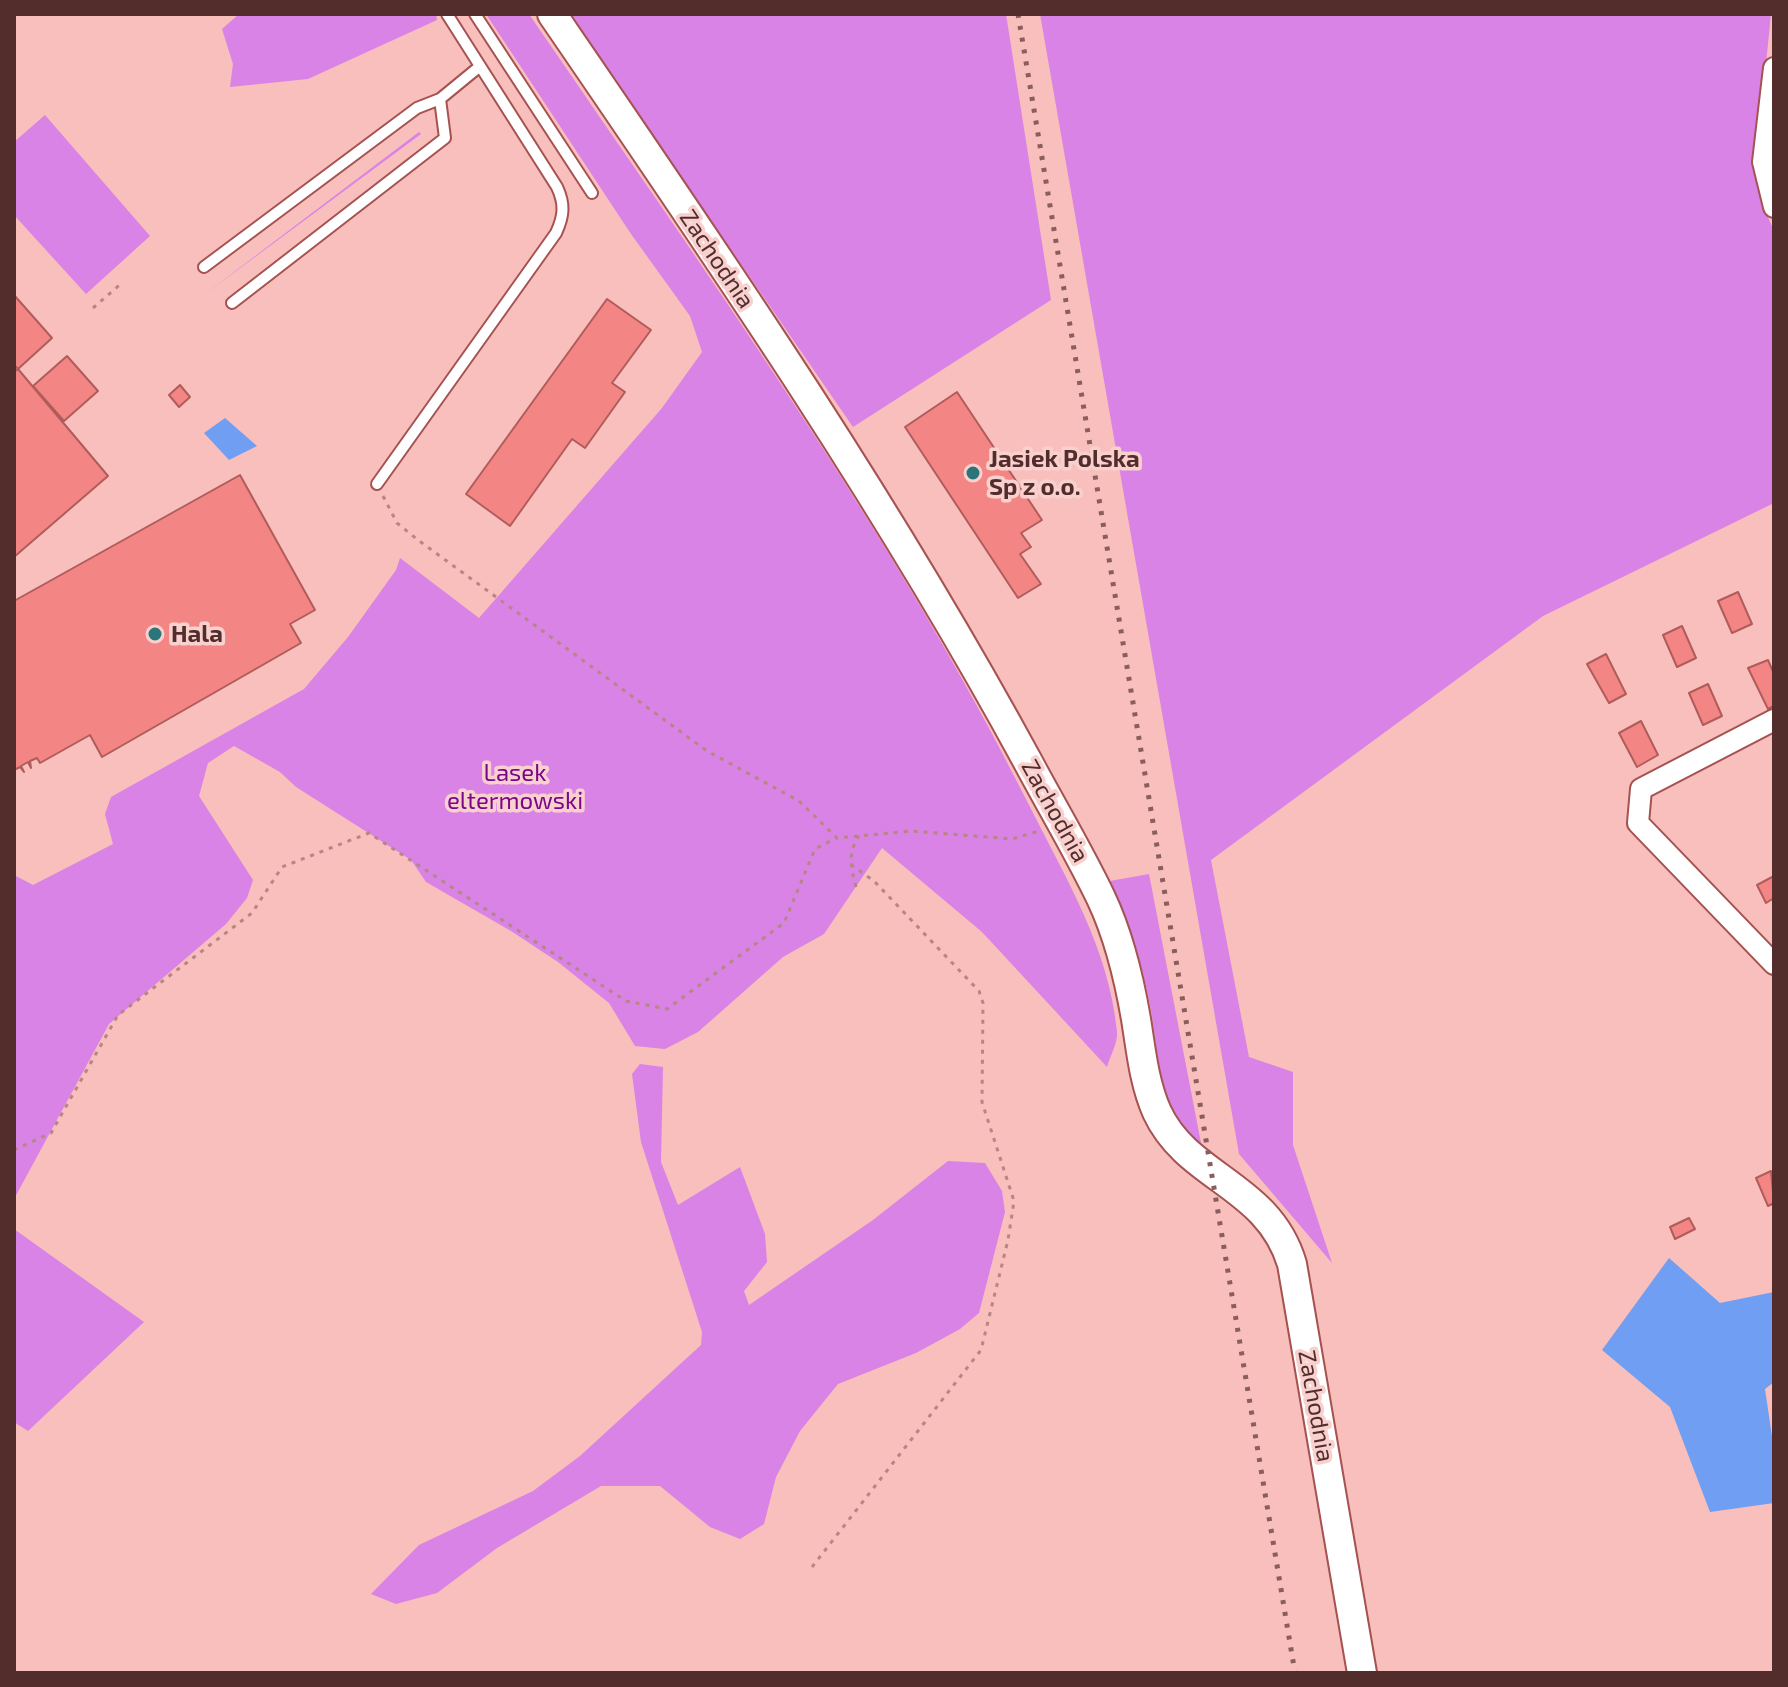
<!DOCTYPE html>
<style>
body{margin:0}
#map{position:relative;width:1788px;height:1687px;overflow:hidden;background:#f8bfbc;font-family:"Exo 2",sans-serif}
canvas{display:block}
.frame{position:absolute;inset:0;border:16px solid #522d2c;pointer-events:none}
</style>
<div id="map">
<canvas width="1788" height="1687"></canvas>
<div class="frame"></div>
</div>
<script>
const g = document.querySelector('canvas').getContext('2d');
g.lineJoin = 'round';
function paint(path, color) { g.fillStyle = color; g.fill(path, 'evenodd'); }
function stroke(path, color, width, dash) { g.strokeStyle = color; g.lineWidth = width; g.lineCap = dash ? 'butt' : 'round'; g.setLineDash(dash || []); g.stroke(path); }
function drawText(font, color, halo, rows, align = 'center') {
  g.font = font + ' "Exo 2",sans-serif'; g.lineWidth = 7; g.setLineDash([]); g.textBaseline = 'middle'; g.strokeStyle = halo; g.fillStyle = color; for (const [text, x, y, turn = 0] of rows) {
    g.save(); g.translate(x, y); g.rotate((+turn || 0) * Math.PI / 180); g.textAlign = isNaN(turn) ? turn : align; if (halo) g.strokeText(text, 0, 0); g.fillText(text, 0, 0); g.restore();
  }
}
const green = new Path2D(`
 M239 14H436L437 20 308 79 230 87 233 64 222 29Z
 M486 14H529C703 269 891 529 1029 805 1066 879 1109 948 1117 1032 1118 1043 1110 1056 1107 1067L982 932 882 848 824 934 783 957 698 1032 665 1049 635 1046 609 1003 558 962 511 931 426 882 411 860 296 787 280 772 234 746 208 763 199 796 253 880 247 898 226 924 109 1024 14 1199V875L33 885 113 844 105 814 111 797 304 689 348 637 396 570 400 558 479 618 662 408 702 352 690 316 631 234Z
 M569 14H1006L1051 300 853 427Z
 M1040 14H1771L1756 162 1760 199 1774 231V503L1543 616 1211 860 1249 1057 1293 1072V1145L1332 1263 1239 1154Z
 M45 115 150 236 86 294 14 215V142Z
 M419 132 421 134 205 294Z
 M1149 874 1201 1143C1155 1112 1159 1047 1149 1000 1141 959 1127 919 1110 881Z
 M640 1064 663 1067 661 1162 678 1205 740 1167 765 1234 767 1262 744 1291 749 1305 873 1220 948 1161 985 1163 1002 1191 1005 1212 979 1313 960 1329 916 1353 838 1384 800 1431 776 1477 764 1524 740 1539 710 1527 660 1486H601L497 1548 437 1593 396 1604 371 1594 419 1545 533 1491 580 1456 701 1345 702 1332 641 1142 632 1074Z
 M14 1229 144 1322 28 1431 14 1422Z`);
const water = new Path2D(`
 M225 418 257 446 229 460 204 433Z
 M1669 1258 1720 1303 1774 1292V1382L1765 1389 1774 1450V1503L1710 1512 1670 1407 1602 1350Z`);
const building = new Path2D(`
 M14 295 52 338 18 369 14 365Z
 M607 299 651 330 612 383 625 392 585 448 572 439 510 526 466 494Z
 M67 356 98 391 64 421 33 386Z
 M18 369 108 476 14 557V372Z
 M180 385 190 397 179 407 169 395Z
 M957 392 1042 520 1021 533 1031 547 1020 554 1041 584 1018 598 905 427Z
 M240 475 315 610 290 624 301 643 102 757 90 735 40 763 37 758 30 761 31 768 28 762 21 766 24 772 20 767 14 770V601Z
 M1738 592 1752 624 1732 633 1718 601Z
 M1682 626 1696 658 1677 667 1663 635Z
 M1606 654 1626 694 1609 703 1587 664Z
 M1768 660 1774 674V706L1768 709 1748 668Z
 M1708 684 1722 716 1703 725 1689 693Z
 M1641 721 1658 755 1637 767 1619 733Z
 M1774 876V898L1766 903 1757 885Z
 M1771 1171 1774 1203 1768 1206 1756 1178Z
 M1689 1218 1695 1229 1675 1239 1670 1227Z`);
const path = new Path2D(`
 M93 308 123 282
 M383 496 397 523 418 540 707 751 799 801 837 838 911 831 1012 839 1042 830
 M856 887C851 867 847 854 859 836
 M14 1150 51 1133 118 1015 252 913 282 867 369 833 626 1001 667 1009 784 923 815 849 836 838
 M812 1567 981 1350 1008 1240 1014 1201 982 1102 983 1003 979 991 874 881 850 864`);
const lane = new Path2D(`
 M475 14 592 193
 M204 267 417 108 440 99
 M232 303 445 138 440 99 479 67
 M377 484 556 233C564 216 565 204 557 187L447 14`);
const street = new Path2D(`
 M1774 68 1763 162 1774 207
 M1774 720 1641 789 1638 823 1774 964`);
const secondary = new Path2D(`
 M552 14C719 258 887 502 1028 762 1052 807 1079 852 1101 898 1119 936 1129 978 1136 1019 1141 1050 1144 1083 1157 1112 1188 1179 1268 1184 1292 1264L1362 1673`);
const rail = new Path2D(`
 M1018 14 1295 1673`);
const markers = [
 [973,473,8,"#2b747a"],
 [155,634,8,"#2b747a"]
];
const streetNames = [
 ["Zachodnia",717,259,56],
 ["Zachodnia",1055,811,61],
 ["Zachodnia",1316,1406,80]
];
const poiNames = [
 ["Jasiek Polska",989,459],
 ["Sp z o.o.",989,487],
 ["Hala",171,634]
];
const parkNames = [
 ["Lasek",515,773],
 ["eltermowski",515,801]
];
paint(green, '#d883e5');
paint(water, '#709ef2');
paint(building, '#f38684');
stroke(building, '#b05c5b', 2);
stroke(lane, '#a55251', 14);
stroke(street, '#a55251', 24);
stroke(secondary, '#a55251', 32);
stroke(path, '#b78683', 3, [4, 6]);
stroke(lane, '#fff', 10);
stroke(street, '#fff', 20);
stroke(secondary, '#fff', 28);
stroke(rail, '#8a5e5c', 5, [4, 8]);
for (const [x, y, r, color] of markers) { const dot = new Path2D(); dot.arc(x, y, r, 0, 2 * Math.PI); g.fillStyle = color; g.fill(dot); stroke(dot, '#f8d1cf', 3); }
drawText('24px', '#522d2c', '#f8d1cf', streetNames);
drawText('bold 24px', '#522d2c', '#f8d1cf', poiNames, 'left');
drawText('24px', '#7b058b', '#f8d1cf', parkNames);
</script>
